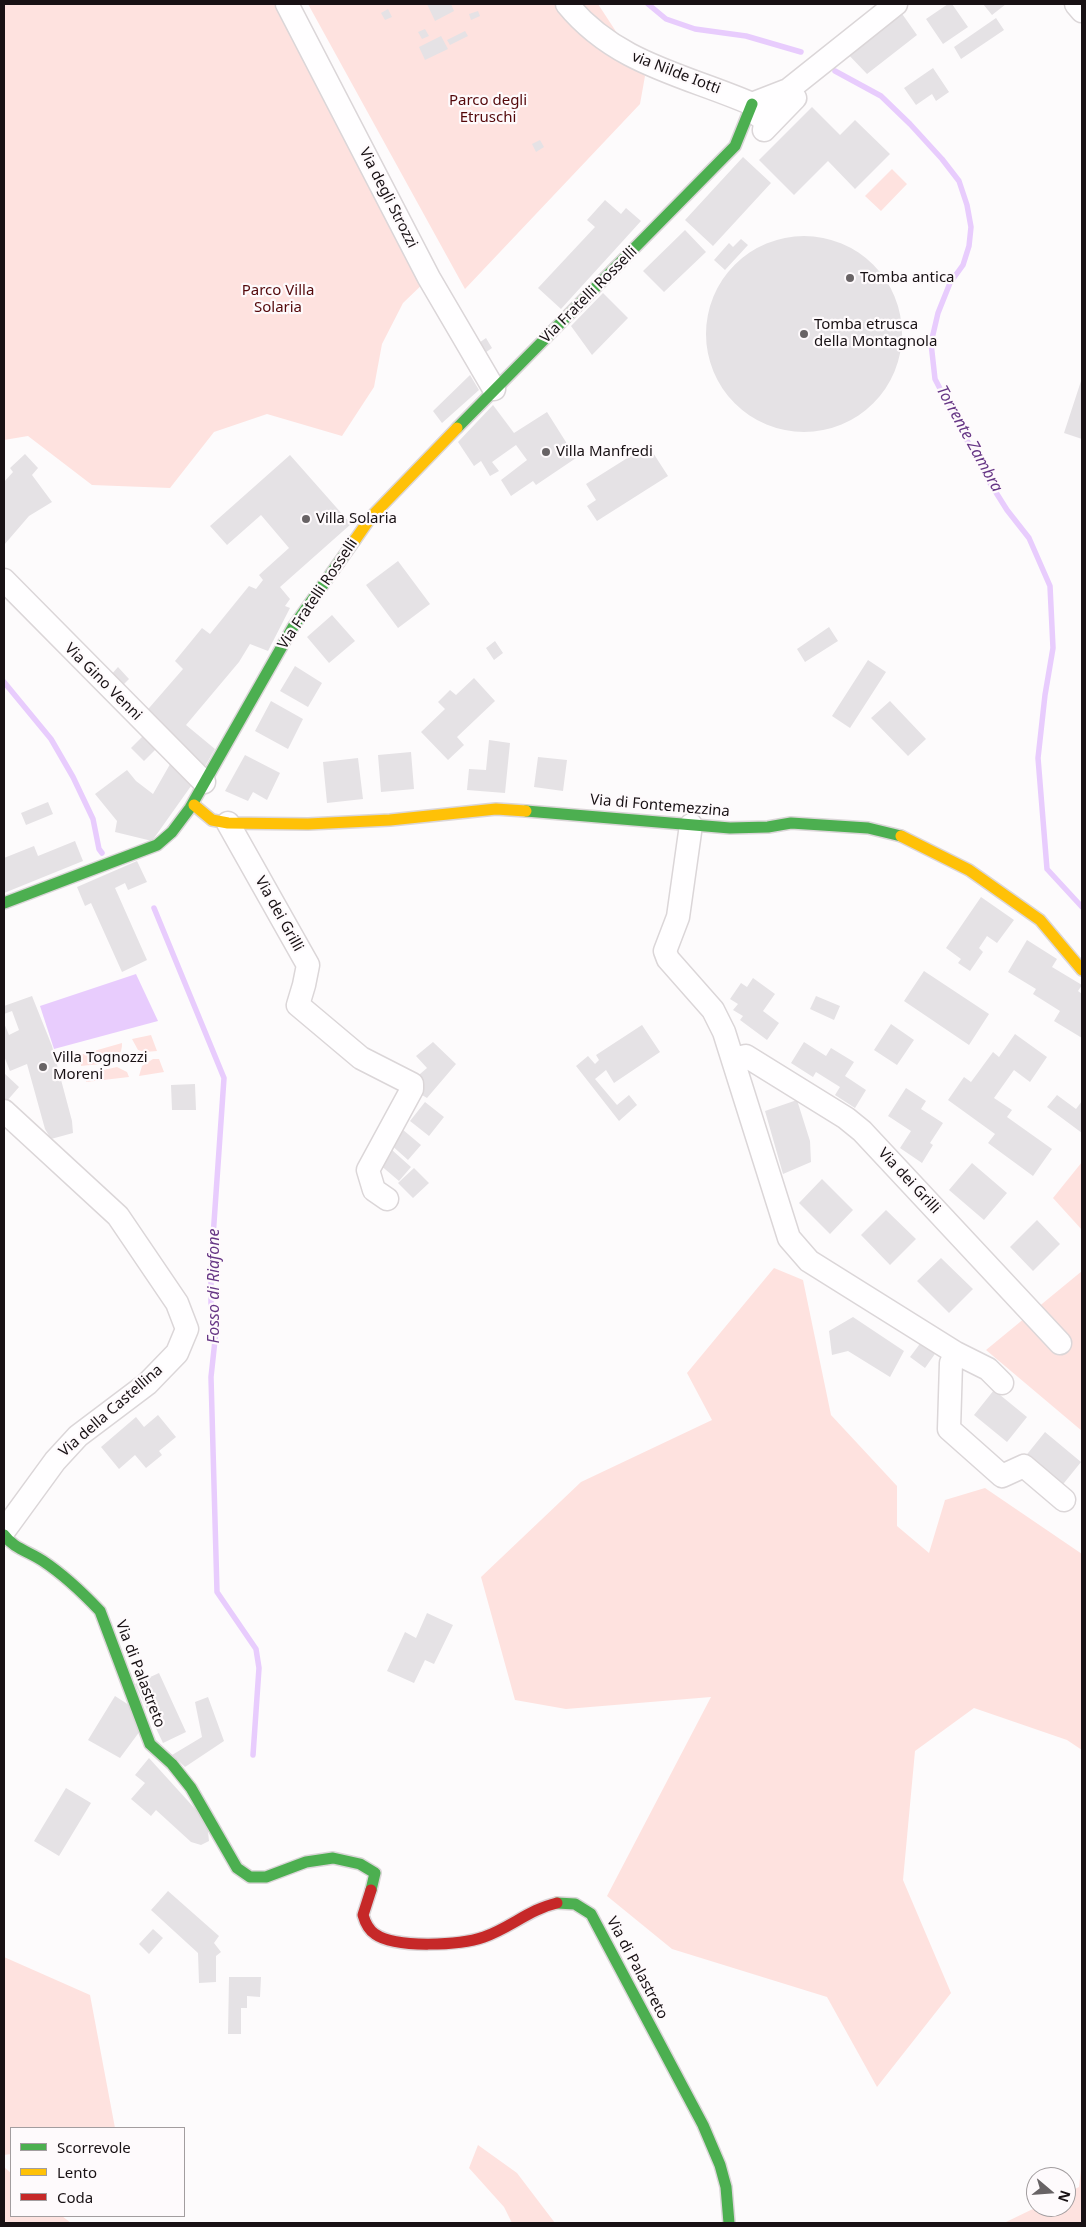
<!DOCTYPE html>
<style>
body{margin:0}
#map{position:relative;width:1086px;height:2227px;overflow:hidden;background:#fdfbfc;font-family:"Noto Sans",sans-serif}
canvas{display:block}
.frame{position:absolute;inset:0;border:5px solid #181114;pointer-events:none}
.legend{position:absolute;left:10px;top:2127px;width:175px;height:90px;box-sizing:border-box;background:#fefafc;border:1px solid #a29d9f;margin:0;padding:6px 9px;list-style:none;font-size:15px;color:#181114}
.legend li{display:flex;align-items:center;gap:10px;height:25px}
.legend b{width:25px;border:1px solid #a29d9f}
.north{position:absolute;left:1026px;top:2167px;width:50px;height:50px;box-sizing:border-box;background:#fefafc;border:1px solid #a29d9f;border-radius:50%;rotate:108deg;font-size:14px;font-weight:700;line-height:20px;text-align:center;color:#181114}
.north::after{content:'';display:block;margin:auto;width:18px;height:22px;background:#686365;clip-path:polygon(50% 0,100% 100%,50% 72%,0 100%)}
</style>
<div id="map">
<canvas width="1086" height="2227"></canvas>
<div class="frame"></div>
<ul class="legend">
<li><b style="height:6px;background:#4caf50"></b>Scorrevole</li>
<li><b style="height:6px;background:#ffc107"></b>Lento</li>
<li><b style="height:6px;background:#c62828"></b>Coda</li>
</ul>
<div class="north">N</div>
</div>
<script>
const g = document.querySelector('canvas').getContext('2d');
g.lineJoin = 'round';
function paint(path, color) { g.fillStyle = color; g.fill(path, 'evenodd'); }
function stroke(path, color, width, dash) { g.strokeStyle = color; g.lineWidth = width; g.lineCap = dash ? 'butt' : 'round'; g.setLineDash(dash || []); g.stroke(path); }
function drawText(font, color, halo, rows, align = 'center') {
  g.font = font + ' "Noto Sans",sans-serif'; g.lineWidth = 4.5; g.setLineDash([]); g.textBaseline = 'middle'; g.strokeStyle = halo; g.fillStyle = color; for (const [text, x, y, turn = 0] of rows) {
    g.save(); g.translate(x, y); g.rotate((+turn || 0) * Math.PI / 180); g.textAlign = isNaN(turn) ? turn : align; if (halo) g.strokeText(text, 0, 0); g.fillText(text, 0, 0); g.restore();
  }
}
const green = new Path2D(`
 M4 4H287L429 278 403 303 382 344 374 387 342 436 267 414 214 432 170 488 92 485 28 436 4 440Z
 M308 4H598L645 76 640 104 465 289Z
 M892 169 907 184 881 211 865 196Z
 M151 1035 157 1051 145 1052 138 1050 132 1039Z
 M122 1043C123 1065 97 1064 81 1066L80 1055Z
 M153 1059H159L164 1072 139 1076 142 1066Z
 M117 1067 127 1072 129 1077 86 1082 85 1074Z
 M1082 1162V1230L1053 1198Z
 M774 1268 803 1280 831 1415 897 1486V1526L929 1553 945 1500 985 1488 1082 1554V1750L1067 1740 974 1708 915 1751 903 1880 951 1993 877 2087 827 1997 672 1949 607 1896 711 1697 566 1709 515 1700 481 1577 581 1482 712 1420 687 1373Z
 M1082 1271V1431L986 1350Z
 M4 1957 90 1995 115 2128H11V2154L4 2155Z
 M478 2145 517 2173 555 2223H512L504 2207 469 2168Z
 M1082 2160V2223H1007L1006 2222 1037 2207H1066V2193L1079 2187Z
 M4 2167 11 2173V2216H62L71 2223H4Z`);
const water = new Path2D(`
 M136 974 158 1021 54 1049 40 1006Z`);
const stream = new Path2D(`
 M648 4 666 19 695 29 746 36 801 52
 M835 71 881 96 910 124 942 159 959 181 967 205 971 227 969 246 963 265 950 283 938 313 931 343 935 379 985 475 1007 510 1029 538 1050 586 1053 648 1045 695 1038 758 1047 869 1082 907
 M4 682 51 739 73 777 93 819 99 849 102 853
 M154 908 224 1078 211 1266V1303L216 1331 211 1377 217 1592 256 1649 259 1668 253 1755`);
const building = new Path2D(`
 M427 4H451L454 11 435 21Z
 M948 4H952L968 27 943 44 926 19Z
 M983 4H1006L992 15Z
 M898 8 917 35 867 74 844 50Z
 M388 9 392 17 385 20 381 13Z
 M478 11 480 16 471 20 469 14Z
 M996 18 1004 30 961 59 954 47Z
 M425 29 429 36 422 39 418 32Z
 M465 31 468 36 450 45 447 40Z
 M441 36 448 49 425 60 419 47Z
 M933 68 949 92 936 101 932 94 916 105 904 88Z
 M812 107 840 135 855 120 890 154 855 189 828 161 794 195 759 160Z
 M540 140 544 147 536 152 532 144Z
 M743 157 771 183 713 246 685 220Z
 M605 200 621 214 626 208 641 221 561 309 538 288 595 227 587 220Z
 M685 230 706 252 664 292 643 271Z
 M706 334a98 98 0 1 1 196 0a98 98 0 1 1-196 0Z
 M741 239 748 245 725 270 714 260 729 243 733 247Z
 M603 293 628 318 592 355 571 326Z
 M486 338 492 348 482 355 476 345Z
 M470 375 479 390 442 423 433 411Z
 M1082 378V439L1064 433Z
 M493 405 514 433 547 412 576 458 536 485 533 481 511 496 501 480 527 460 516 445 492 462 499 471 490 476 481 461 474 466 458 442Z
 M648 445 668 476 597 521 587 506 596 500 586 484Z
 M25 454 38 468 32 475 52 502 29 516 4 545V482L13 472 10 468Z
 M290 455 351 524 280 587 290 599 285 606 290 608 268 651 250 644 239 662 186 725 215 749 200 775 143 715 183 669 175 661 202 628 210 634 249 586 256 589 263 580 259 575 289 548 261 515 227 545 210 526Z
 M398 561 430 604 398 628 366 585Z
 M332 615 355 641 329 663 307 637Z
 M829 627 838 641 805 662 797 649Z
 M495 641 503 653 494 660 486 648Z
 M868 660 886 672 850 728 832 716Z
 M295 666 322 683 308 707 280 691Z
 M118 667 129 679 121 687 110 676Z
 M474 678 495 701 457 737 464 745 448 760 421 732 445 709 438 702 450 690 456 695Z
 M271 701 303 719 288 749 255 731Z
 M890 701 926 739 908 756 871 718Z
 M147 732 160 745 144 761 131 748Z
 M489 740 510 743 505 793 467 790 469 769 486 770Z
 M411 752 414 789 381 792 378 755Z
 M245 755 280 773 267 800 253 792 248 801 225 791Z
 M538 757 567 760 563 791 534 787Z
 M358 758 363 799 327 803 323 762Z
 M173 759 196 779 152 841 115 832 117 821 95 794 127 770 136 781 153 794Z
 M48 802 53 814 26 825 21 813Z
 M75 841 83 861 4 893V858L34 846 38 856Z
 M137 861 147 882 128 890 125 883 115 888 147 960 122 972 91 903 85 906 77 887Z
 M981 897 1014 920 997 943 987 936 979 948 983 952 970 971 958 963 961 959 946 948Z
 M1027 940 1057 959 1052 967 1082 985 1078 991 1082 994V1038L1054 1021 1060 1011 1033 994 1036 989 1008 972Z
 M924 971 989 1014 969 1045 904 1001Z
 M753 978 775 994 763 1011 779 1023 767 1040 740 1020 743 1016 733 1010 738 1004 730 999 741 983 747 987Z
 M32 996 52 1046 72 1121 73 1133 51 1139 45 1129 27 1064 10 1071 4 1056V1023L9 1035 19 1030 12 1011 4 1014V1006Z
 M816 996 840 1006 834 1020 810 1009Z
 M891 1024 914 1040 897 1065 874 1050Z
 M642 1025 660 1052 614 1083 606 1070 595 1079 617 1105 629 1095 637 1105 619 1121 576 1066 588 1056 595 1064 599 1060 596 1055Z
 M1015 1034 1047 1057 1030 1082 1014 1070 994 1098 1012 1110 1007 1117 1052 1149 1033 1176 988 1143 995 1134 948 1100 964 1077 971 1082 993 1052 999 1057Z
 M433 1042 456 1064 427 1098 417 1092 413 1080 427 1068 416 1056Z
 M804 1042 826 1056 831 1048 854 1062 845 1076 866 1090 855 1108 835 1095 840 1087 816 1072 813 1077 791 1063Z
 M4 1073 19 1087 6 1102 4 1100Z
 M195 1084 196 1110H172L171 1085Z
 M906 1088 926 1101 921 1109 943 1123 930 1143 933 1145 922 1163 900 1148 911 1131 888 1116Z
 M1057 1095 1076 1109 1082 1101V1133L1047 1107Z
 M797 1100 810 1141 811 1162 783 1174 765 1111Z
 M425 1102 444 1117 429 1136 410 1121Z
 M402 1129 421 1145 408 1160 389 1143Z
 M392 1150 411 1167 399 1181 379 1164Z
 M972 1163 1007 1193 984 1220 949 1190Z
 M414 1168 429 1183 413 1198 398 1183Z
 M822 1179 853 1210 830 1234 799 1203Z
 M886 1210 916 1239 890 1265 861 1235Z
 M1037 1220 1060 1244 1033 1271 1010 1247Z
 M941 1258 973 1289 949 1313 917 1281Z
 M853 1317 904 1351 890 1377 848 1351 832 1355 829 1331Z
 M922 1341 937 1351 925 1368 910 1357Z
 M994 1390 1027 1417 1007 1442 974 1415Z
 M158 1415 176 1437 159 1451 162 1455 146 1468 135 1455 119 1469 101 1447 136 1417 144 1427Z
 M1045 1432 1081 1462 1060 1488 1024 1458Z
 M427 1613 453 1625 434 1664 425 1660 414 1683 387 1671 405 1632 416 1638Z
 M159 1673 186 1732 163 1743 135 1684Z
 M115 1696 129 1705 140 1731 120 1758 88 1740Z
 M208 1697 224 1741 185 1767 172 1755 202 1737 195 1702Z
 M149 1758 207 1822 209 1841 201 1845 191 1842 156 1810 151 1816 131 1799 145 1783 135 1775Z
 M66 1788 91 1803 59 1856 34 1841Z
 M168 1891 219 1936 214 1943 221 1952 216 1956V1982L199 1983 198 1953 151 1910Z
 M153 1929 163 1938 149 1954 139 1944Z
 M229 1977H261L260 1997 247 1996V2008H241V2034H228Z`);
const street = new Path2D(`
 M287 4 429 278 494 389
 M567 4C616 64 685 75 752 104L757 108 759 116
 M1076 4 1082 11
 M795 98 764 130 768 107Z
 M752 104 788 90 896 4
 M4 580 204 782
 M228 823 308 965 304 985 298 1005 361 1058 412 1084V1089L368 1170 374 1190 387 1199
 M691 825 678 917 665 951 668 959 713 1010 724 1032 789 1238 809 1261 956 1353 988 1369 1002 1383
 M733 1059 746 1056 846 1118 862 1131 1060 1343
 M4 1111 118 1216 177 1303 187 1329 177 1353 147 1384 78 1436 55 1461 4 1531
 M956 1353 951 1363 949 1429 1002 1476 1024 1466 1064 1500`);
const fast = new Path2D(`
 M457 428 735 146 752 104
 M526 811 730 828 768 827 791 823 868 828 901 836
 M4 903 157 845 172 832 190 808 293 627 355 540
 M4 1535C13 1548 30 1552 43 1561 64 1575 83 1593 100 1611L150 1744 172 1764 191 1788 237 1868 250 1877H266L306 1862 333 1858 360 1864 375 1873 371 1890
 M557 1903 575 1904 591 1914 703 2125 720 2165 726 2187 729 2223`);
const slow = new Path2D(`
 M355 540 371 517 457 428
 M194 805 212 820 228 823 308 824 390 820 496 809 526 811
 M901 836 969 870 1040 920 1082 970`);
const jam = new Path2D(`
 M371 1890 363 1915C365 1922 369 1930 375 1934 396 1949 461 1945 484 1937 510 1928 530 1909 557 1903`);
const markers = [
 [850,278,5,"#686365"],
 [804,334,5,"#686365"],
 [546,452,5,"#686365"],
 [306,519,5,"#686365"],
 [43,1067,5,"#686365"]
];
const streetNames = [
 ["via Nilde Iotti",676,73,21],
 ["Via degli Strozzi",388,198,63],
 ["Via Fratelli Rosselli",589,295,-45],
 ["Via Fratelli Rosselli",318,594,-56],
 ["Via Gino Venni",103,682,45],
 ["Via di Fontemezzina",660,806,5],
 ["Via dei Grilli",279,914,61],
 ["Via dei Grilli",909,1181,47],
 ["Via della Castellina",111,1411,-41],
 ["Via di Palastreto",140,1674,69],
 ["Via di Palastreto",637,1968,62]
];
const parkNames = [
 ["Parco degli",488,101],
 ["Etruschi",488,118],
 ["Parco Villa",278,291],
 ["Solaria",278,308]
];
const poiNames = [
 ["Tomba antica",860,278],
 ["Tomba etrusca",814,325],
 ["della Montagnola",814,342],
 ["Villa Manfredi",556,452],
 ["Villa Solaria",316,519],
 ["Villa Tognozzi",53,1058],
 ["Moreni",53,1075]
];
const waterNames = [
 ["Torrente Zambra",969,439,61],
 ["Fosso di Riafone",214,1286,-90]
];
paint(green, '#fee2df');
paint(water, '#e8ccfd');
stroke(stream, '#e8ccfd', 5.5);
paint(building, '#e5e2e5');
stroke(street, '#dbd6d8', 25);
stroke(fast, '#dbd6d8', 14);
stroke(slow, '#dbd6d8', 14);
stroke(jam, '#dbd6d8', 14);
stroke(street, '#fffeff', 22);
stroke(fast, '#4caf50', 11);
stroke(slow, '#ffc107', 11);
stroke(jam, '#c62828', 11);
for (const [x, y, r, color] of markers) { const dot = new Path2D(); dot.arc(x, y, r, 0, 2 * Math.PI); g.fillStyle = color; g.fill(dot); stroke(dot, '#fefafc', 2); }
drawText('15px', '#181114', '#fefafc', streetNames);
drawText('15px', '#54090b', '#fefafc', parkNames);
drawText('15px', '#181114', '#fefafc', poiNames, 'left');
drawText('italic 16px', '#663685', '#fefafc', waterNames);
</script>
